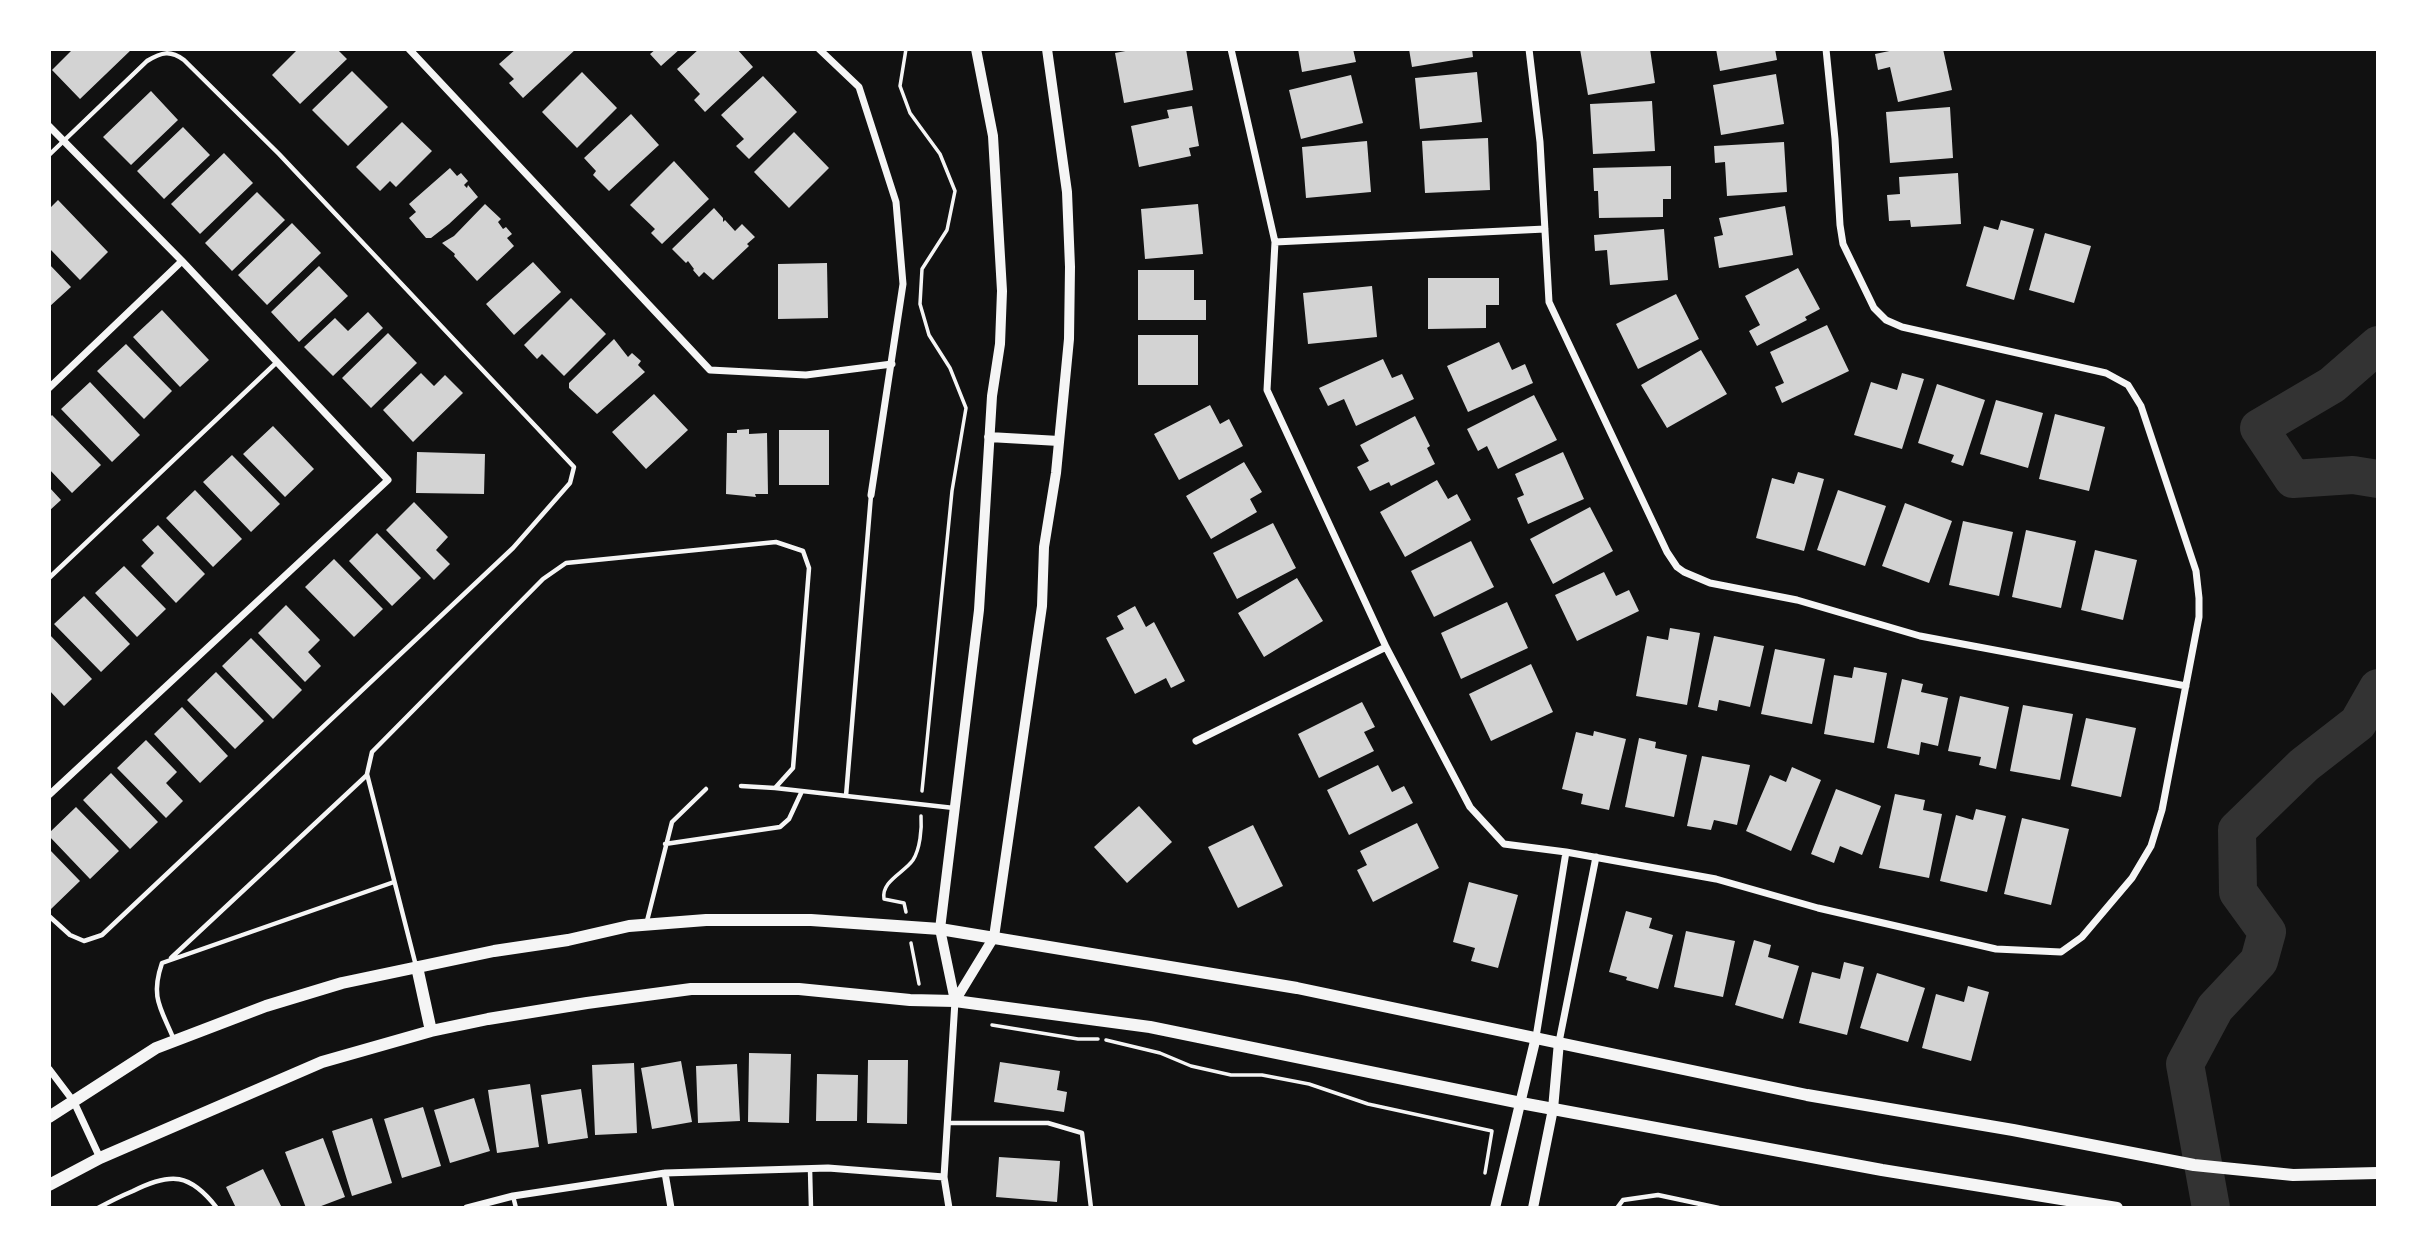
<!DOCTYPE html>
<style>
body{margin:0}
#map{position:relative;width:2427px;height:1257px;overflow:hidden;background:#111;font-family:"Alegreya Sans",sans-serif}
canvas{display:block}
.frame{position:absolute;inset:0;border:51px solid #fff;pointer-events:none}
</style>
<div id="map">
<canvas width="2427" height="1257"></canvas>
<div class="frame"></div>
</div>
<script>
const g = document.querySelector('canvas').getContext('2d');
g.lineJoin = 'round';
function stroke(path, color, width, dash) { g.strokeStyle = color; g.lineWidth = width; g.lineCap = dash ? 'butt' : 'round'; g.setLineDash(dash || []); g.stroke(path); }
function paint(path, color) { g.fillStyle = color; g.fill(path, 'evenodd'); }
const river = new Path2D(`
 M2378 345 2332 385 2259 428 2293 479 2353 475 2378 479
 M2211 1208 2185 1064 2215 1008 2259 961 2267 932 2238 892 2237 830 2304 765 2358 723 2378 688`);
const building = new Path2D(`
 M73 49H132L80 99 52 70Z
 M298 49H337L347 59 300 104 272 75Z
 M516 49H576L523 98 509 83 514 79 499 64Z
 M656 49H680L661 66 650 54Z
 M699 49H737L753 67 705 112 694 100 700 94 677 69Z
 M1136 49H1186L1193 90 1124 103 1115 53Z
 M1298 49H1353L1356 62 1302 72Z
 M1409 49H1472L1473 57 1412 67Z
 M1580 49H1650L1655 83 1588 95Z
 M1716 49H1775L1777 60 1720 71Z
 M1899 49H1943L1952 90 1898 102 1890 67 1878 70 1875 54Z
 M352 71 388 107 348 146 312 110Z
 M582 72 617 108 577 148 542 112Z
 M1477 72 1482 122 1420 129 1415 78Z
 M1776 74 1784 124 1721 135 1713 85Z
 M1351 75 1363 123 1301 139 1289 90Z
 M763 76 797 112 749 159 736 146 744 139 721 115Z
 M151 91 178 120 131 165 103 137Z
 M1652 101 1655 151 1593 154 1590 104Z
 M1192 106 1199 146 1189 148 1191 156 1139 167 1131 126 1169 118 1167 110Z
 M1950 107 1953 158 1890 163 1886 112Z
 M631 114 659 145 609 191 593 175 596 171 584 158Z
 M402 122 432 151 396 187 390 181 380 191 356 167Z
 M183 127 210 155 164 199 137 171Z
 M794 132 829 168 789 208 754 172Z
 M1488 138 1490 190 1425 193 1422 141Z
 M1367 141 1371 192 1306 198 1302 147Z
 M1784 142 1787 192 1727 196 1725 162 1715 163 1714 146Z
 M224 153 253 183 200 234 171 204Z
 M674 161 709 199 662 244 651 233 655 229 630 205Z
 M1671 166V199H1663V217L1599 218 1598 191H1594L1593 168Z
 M450 168 457 176 461 173 468 181 464 185 467 188 468 185 478 197 449 224 431 238H426L409 218 416 212 409 204Z
 M1958 173 1961 224 1911 227 1910 220 1889 221 1887 195 1900 194 1899 177Z
 M257 192 285 220 232 271 205 243Z
 M58 200 108 252 80 280 49 248V209Z
 M485 204 501 219 498 222 503 229 506 227 512 234 507 238 514 246 477 281 454 256 455 254 442 243 454 236Z
 M1198 204 1203 254 1145 259 1141 209Z
 M1785 206 1793 255 1719 268 1714 237 1723 235 1719 218Z
 M714 208 723 218V222L725 220 735 231 742 224 755 237 747 244 749 246 713 280 704 272 699 277 693 270 694 269 688 261 686 263 672 249Z
 M2001 220 2034 229 2014 300 1966 286 1984 226 1998 230Z
 M292 223 321 253 267 305 238 275Z
 M1664 229 1668 280 1610 285 1607 250 1595 251 1594 235Z
 M2045 233 2091 246 2074 303 2029 290Z
 M533 262 561 292 514 335 486 304Z
 M827 263 828 318 778 319V264Z
 M49 264 71 287 49 307Z
 M319 266 348 296 299 342 271 312Z
 M1798 268 1820 309 1805 317 1807 320 1757 346 1749 331 1760 325 1745 296Z
 M1138 270H1194V300H1206V320H1138Z
 M1428 278H1499V305H1486V328L1428 329Z
 M1372 286 1377 337 1308 344 1303 293Z
 M1676 294 1699 339 1638 369 1616 324Z
 M571 298 606 334 564 376 542 354 537 359 524 345Z
 M162 310 209 360 180 387 133 337Z
 M368 312 383 328 333 376 304 347 335 318 348 331Z
 M1827 325 1849 371 1782 403 1775 387 1784 383 1770 352Z
 M388 333 417 363 371 408 342 378Z
 M1138 335H1198V385H1138Z
 M614 339 628 357 632 353 641 361 638 365 645 372 597 414 569 388V383Z
 M1499 342 1512 370 1525 364 1533 383 1468 412 1447 366Z
 M126 344 172 391 144 419 97 371Z
 M1701 350 1727 394 1667 428 1641 385Z
 M1383 359 1392 378 1402 374 1414 399 1356 426 1344 399 1328 406 1319 388Z
 M421 373 434 386 445 375 463 393 413 442 383 410Z
 M1902 373 1924 379 1902 449 1854 435 1871 382 1897 390Z
 M90 382 140 435 112 462 61 409Z
 M1937 384 1985 400 1963 466 1951 462 1954 455 1918 443Z
 M654 394 688 430 646 469 612 432Z
 M1534 395 1557 440 1498 469 1487 446 1478 451 1467 429Z
 M1996 400 2043 413 2028 468 1980 454Z
 M1210 405 1220 424 1229 419 1243 446 1179 480 1154 434Z
 M2055 414 2105 427 2089 491 2039 479Z
 M52 415 101 465 72 493 49 469V418Z
 M1415 416 1430 446 1427 448 1435 464 1391 486 1389 482 1370 491 1357 467 1369 461 1360 445Z
 M273 426 314 469 285 497 243 454Z
 M749 429V434L767 433 768 494H755L756 497 726 494 727 433H737V430Z
 M779 430H829V485H779Z
 M417 452 485 454 484 494 416 493Z
 M1563 452 1584 499 1528 524 1517 498 1524 495 1515 474Z
 M232 455 280 504 251 532 203 482Z
 M1244 462 1262 492 1250 499 1257 512 1211 539 1186 496Z
 M1798 472 1824 479 1804 551 1756 538 1772 478 1794 484Z
 M1437 480 1448 499 1457 494 1471 520 1405 557 1380 512Z
 M49 487 61 500 49 511Z
 M195 490 242 539 213 567 166 518Z
 M1838 490 1886 506 1865 566 1817 550Z
 M414 502 448 537 436 550 450 564 434 580 386 530Z
 M1905 503 1952 521 1929 583 1882 566Z
 M1590 507 1613 551 1553 584 1530 539Z
 M1963 521 2013 532 1999 596 1949 585Z
 M1273 523 1296 568 1237 599 1213 553Z
 M158 525 205 574 176 603 141 566 154 553 142 540Z
 M2026 530 2076 541 2061 608 2012 597Z
 M377 533 421 578 392 606 349 561Z
 M1471 541 1494 587 1434 617 1411 571Z
 M2095 550 2137 560 2123 620 2081 610Z
 M334 559 383 609 354 637 305 587Z
 M124 566 166 609 137 637 95 593Z
 M1604 572 1616 596 1629 590 1639 611 1577 641 1555 595Z
 M1297 578 1323 621 1264 657 1238 613Z
 M84 596 130 644 101 672 54 624Z
 M1507 602 1528 648 1461 679 1441 633Z
 M286 605 320 640 308 652 321 666 305 682 258 633Z
 M1135 606 1146 627 1154 622 1185 681 1171 688 1166 678 1135 694 1106 638 1124 629 1117 616Z
 M1670 628 1700 633 1687 705 1636 696 1647 636 1668 640Z
 M49 634 92 679 64 706 49 690Z
 M1714 636 1764 646 1750 707 1719 700 1717 711 1698 707Z
 M251 638 302 690 273 719 222 666Z
 M1775 649 1825 659 1812 724 1761 714Z
 M1531 664 1553 712 1491 741 1469 694Z
 M1854 667 1887 673 1874 743 1824 734 1834 675 1852 678Z
 M216 672 264 721 235 749 187 700Z
 M1902 679 1923 684 1921 692 1948 698 1938 746 1921 742 1919 755 1887 748Z
 M1960 696 2009 707 1996 769 1979 765 1981 757 1948 751Z
 M1362 702 1375 727 1364 732 1374 751 1319 778 1298 734Z
 M2023 705 2073 714 2060 780 2010 771Z
 M182 707 228 756 200 783 154 734Z
 M2086 718 2136 728 2121 797 2071 786Z
 M1594 731 1626 739 1609 810 1581 804 1583 794 1562 789 1576 732 1593 736Z
 M1639 738 1656 742 1655 748 1687 755 1674 817 1625 807Z
 M146 740 177 772 166 783 183 801 166 818 117 768Z
 M1702 756 1750 765 1737 825 1714 820 1711 830 1687 826Z
 M1378 765 1392 792 1404 786 1413 803 1349 835 1327 790Z
 M1792 767 1821 780 1791 851 1746 831 1770 775 1786 782Z
 M111 773 158 822 130 849 83 800Z
 M1836 789 1881 806 1862 855 1840 846 1834 863 1811 854Z
 M1895 794 1925 800 1923 810 1942 814 1929 878 1879 868Z
 M1139 806 1172 842 1127 883 1094 847Z
 M76 807 119 851 90 879 49 836V833Z
 M1976 809 2006 816 1987 892 1940 881 1956 815 1973 820Z
 M2022 818 2069 829 2051 905 2004 894Z
 M1417 823 1439 868 1373 902 1357 870 1367 865 1360 851Z
 M1253 825 1283 886 1238 908 1208 847Z
 M49 849 80 881 51 909 49 907Z
 M1469 882 1518 895 1498 968 1471 961 1475 948 1453 942Z
 M1626 911 1652 918 1649 928 1673 935 1658 989 1626 980 1627 977 1609 972Z
 M1686 931 1735 941 1723 997 1674 987Z
 M1754 940 1771 945 1768 957 1799 966 1783 1019 1735 1005Z
 M1844 962 1864 967 1847 1035 1799 1023 1812 972 1840 979Z
 M1877 973 1925 988 1908 1042 1860 1028Z
 M1968 986 1989 992 1971 1061 1922 1048 1936 994 1964 1002Z
 M749 1053 791 1054 789 1123 748 1122Z
 M868 1060H908L907 1124 867 1123Z
 M681 1061 692 1122 652 1129 641 1068Z
 M1000 1062 1060 1071 1057 1090 1067 1092 1064 1112 994 1102Z
 M634 1063 637 1133 595 1135 592 1065Z
 M737 1064 740 1121 698 1123 696 1066Z
 M817 1074 858 1075 857 1121H816Z
 M530 1084 539 1147 497 1153 488 1090Z
 M581 1089 588 1138 548 1144 541 1095Z
 M474 1098 490 1151 450 1163 434 1110Z
 M423 1107 441 1166 402 1178 384 1119Z
 M372 1118 392 1183 352 1196 332 1131Z
 M323 1138 345 1197 316 1208H306L285 1152Z
 M999 1157 1060 1161 1057 1202 996 1197Z
 M263 1169 282 1208H236L226 1187Z`);
const path = new Path2D(`
 M906 49 900 86 910 113 940 154 955 191 947 230 922 269 920 304 929 335 950 368 966 408 952 491 922 791
 M906 912 904 903 884 899C881 881 904 873 913 860 920 849 922 829 921 816
 M911 943 919 984
 M992 1025 1078 1039H1098
 M1106 1040 1160 1053 1191 1066 1231 1075H1262L1309 1084 1368 1104 1492 1131 1485 1173`);
const service = new Path2D(`
 M49 155 147 61C162 52 170 50 184 60L279 154 574 467 570 483 513 548 102 935 84 941 70 935 49 916
 M49 578 277 362
 M775 788 954 808
 M846 796 871 495
 M665 844 780 827 789 819 802 791
 M647 921 672 822 706 789
 M171 958 367 775
 M416 966 367 774 372 752 543 579 566 563 776 542 803 551 809 568 793 768 775 788 741 786
 M174 1040C161 1008 150 998 162 963L394 882
 M948 1123H1048L1082 1133 1091 1208
 M810 1169 811 1208
 M513 1196 516 1208
 M98 1208C109 1202 121 1196 133 1191 171 1172 190 1173 217 1208
 M1617 1208 1623 1200 1658 1195 1719 1208`);
const minor = new Path2D(`
 M409 49 710 370 806 375 892 364
 M819 49 859 87 896 202 903 284 871 495
 M1231 49 1275 242 1267 390 1386 647 1470 807 1504 844 1566 852 1716 879 1818 908 1996 949 2061 952 2082 937 2132 878 2151 846 2162 810 2199 617V598L2196 571 2141 406 2128 385 2106 373 1902 327 1886 320 1874 308 1843 244 1840 225 1835 139 1826 49
 M1529 49 1540 142 1549 302 1667 552 1677 567 1684 572 1710 583 1797 600 1920 636 2186 686
 M49 126 182 261 388 480 49 795
 M1275 242 1545 229
 M49 388 182 261
 M1196 741 1386 647
 M1536 1037 1566 852
 M1559 1042 1596 857
 M49 1069 74 1102 100 1158
 M665 1173 671 1208
 M467 1208 513 1196 665 1173 828 1168 944 1177
 M949 1208 944 1177 955 1001`);
const tertiary = new Path2D(`
 M989 437 1059 441
 M955 1001 994 937 1042 606 1044 547 1056 473 1069 339 1070 267 1067 192 1047 49
 M955 1001 940 929 979 610 992 396 1000 344 1002 291 993 136 976 49
 M1495 1208 1536 1037
 M1533 1208 1553 1109 1559 1042`);
const secondary = new Path2D(`
 M417 967 431 1031
 M49 1117 156 1048 266 1006 342 983 494 951 568 940 629 926 706 920H811L940 929 1297 988 1807 1095 2013 1130 2194 1165 2293 1175 2378 1173
 M49 1185 100 1158 322 1062 431 1031 488 1019 587 1003 691 989H799L910 1000 955 1001 1150 1027 1521 1103 1882 1170 2117 1208`);
stroke(river, '#333', 38);
paint(building, '#d3d3d3');
stroke(path, '#f5f5f5', 3.5);
stroke(service, '#f5f5f5', 4.5);
stroke(minor, '#f5f5f5', 7);
stroke(tertiary, '#f5f5f5', 10);
stroke(secondary, '#f5f5f5', 12);
</script>
